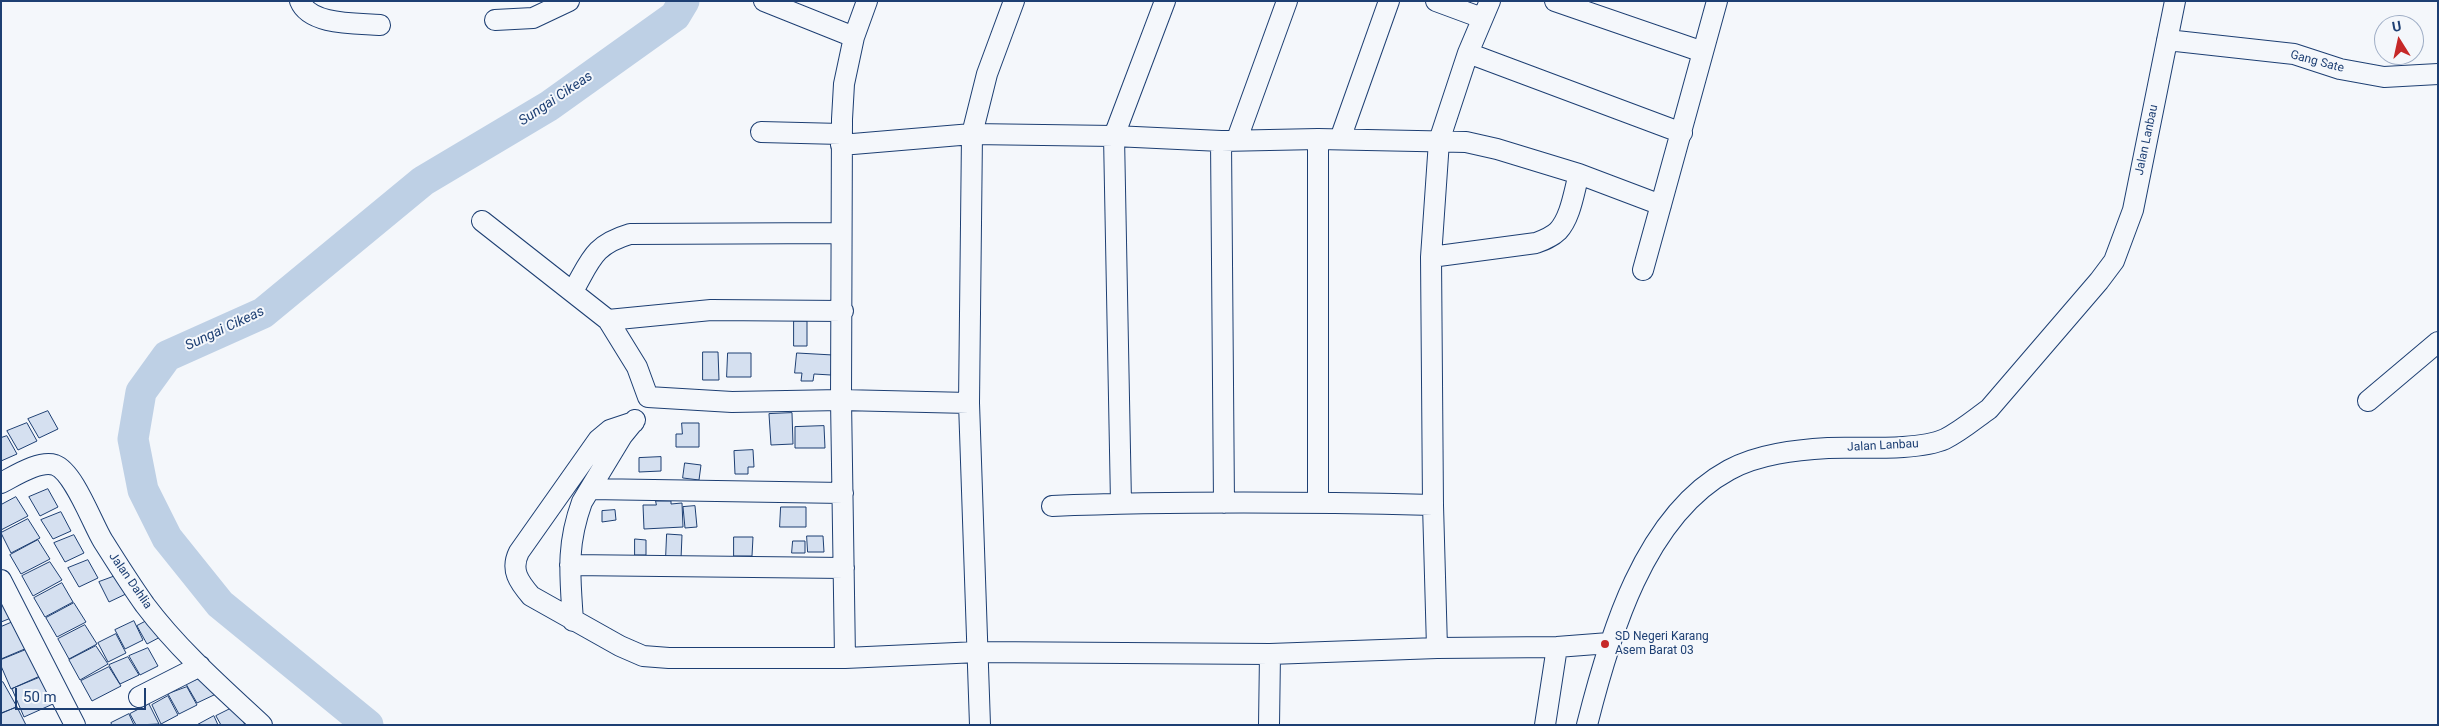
<!DOCTYPE html>
<style>
body{margin:0}
#map{position:relative;width:2439px;height:726px;overflow:hidden;background:#f4f7fb;font-family:Roboto,sans-serif}
canvas{display:block}
.frame{position:absolute;inset:0;border:2px solid #1d3f73;pointer-events:none}
.north{position:absolute;left:2374px;top:15px;width:50px;height:50px;box-sizing:border-box;background:#f4f7fb;border:1px solid #9eadc5;border-radius:50%;rotate:350deg;font-size:14px;font-weight:700;line-height:20px;text-align:center;color:#1d3f73}
.north::after{content:'';display:block;margin:auto;width:18px;height:22px;background:#c62828;clip-path:polygon(50% 0,100% 100%,50% 72%,0 100%)}
.scale{position:absolute;left:15px;top:688px;width:131px;height:22px;box-sizing:border-box;border:2px solid #1d3f73;border-top:0;padding-left:6px;font-size:15px;line-height:18px;white-space:nowrap;color:#1d3f73;-webkit-text-stroke:4px #f4f7fb;paint-order:stroke}
</style>
<div id="map">
<canvas width="2439" height="726"></canvas>
<div class="frame"></div>
<div class="north">U</div>
<div class="scale">50 m</div>
</div>
<script>
const g = document.querySelector('canvas').getContext('2d');
g.lineJoin = 'round';
function stroke(path, color, width, dash) { g.strokeStyle = color; g.lineWidth = width; g.lineCap = dash ? 'butt' : 'round'; g.setLineDash(dash || []); g.stroke(path); }
function paint(path, color) { g.fillStyle = color; g.fill(path, 'evenodd'); }
function drawText(font, color, halo, rows, align = 'center') {
  g.font = font + ' Roboto,sans-serif'; g.lineWidth = 4; g.setLineDash([]); g.textBaseline = 'middle'; g.strokeStyle = halo; g.fillStyle = color; for (const [text, x, y, turn = 0] of rows) {
    g.save(); g.translate(x, y); g.rotate((+turn || 0) * Math.PI / 180); g.textAlign = isNaN(turn) ? turn : align; if (halo) g.strokeText(text, 0, 0); g.fillText(text, 0, 0); g.restore();
  }
}
const river = new Path2D(`
 M368 725 220 604 167 538 143 490 133 439 141 392 167 356 263 313 423 181 549 106 675 16 684 1`);
const building = new Path2D(`
 M794 321H807V346H794Z
 M703 352H718L719 380H703Z
 M728 353H751V377H727Z
 M797 353 833 355 831 375 814 374 813 381H801L802 373H795Z
 M48 411 58 429 39 438 28 419Z
 M792 413 793 444 771 445 769 414Z
 M27 423 37 441 18 450 7 431Z
 M682 423H699V447H676V434H682Z
 M824 426 825 448H795V427Z
 M7 436 17 454 1 461V438Z
 M753 450 754 467H748V474H735L734 451Z
 M661 457V471L639 472V458Z
 M685 463 701 465 699 480 683 478Z
 M48 489 58 507 40 516 29 497Z
 M16 497 28 516 1 530V505Z
 M656 501H671V504L682 503 683 527 644 529 643 505H656Z
 M695 506 697 527 685 528 683 507Z
 M781 507H806V527H780Z
 M615 510 616 520 602 522V511Z
 M61 512 71 531 53 539 41 520Z
 M28 519 40 538 11 553 1 533Z
 M667 534 682 535 681 559 666 558Z
 M74 535 84 553 65 562 54 543Z
 M807 536H823L824 552H808Z
 M734 537H753L752 556H734Z
 M635 539 646 540V555H635Z
 M38 540 50 559 21 574 10 555Z
 M793 541H805V553H792Z
 M88 560 98 578 79 587 68 568Z
 M50 562 62 580 33 596 22 576Z
 M118 575 128 593 109 602 99 582Z
 M62 583 73 602 45 617 34 598Z
 M1 596 11 618 1 622Z
 M74 603 86 622 57 637 46 618Z
 M154 617 164 635 147 644 137 626Z
 M15 621 27 648 1 659V627Z
 M134 621 143 640 125 649 115 630Z
 M85 625 97 644 69 659 58 639Z
 M116 634 126 653 108 662 98 643Z
 M96 646 108 664 80 680 69 660Z
 M148 648 158 666 140 675 129 656Z
 M28 649 40 676 11 689 1 666V660Z
 M128 657 139 675 120 684 109 665Z
 M109 667 121 686 92 701 81 681Z
 M206 676 216 694 197 703 186 684Z
 M41 677 53 704 24 717 12 689Z
 M3 682 17 707 1 713V683Z
 M187 687 197 705 179 714 168 694Z
 M168 696 178 715 161 724 152 705Z
 M149 704 159 724 136 725 130 714Z
 M236 706 245 725H221L216 716Z
 M17 707 26 725H1V714Z
 M129 714 134 725H112L111 723Z
 M214 716 218 725H197Z`);
const minor = new Path2D(`
 M300 1C310 26 358 23 380 25
 M764 1 854 37
 M1436 1 1482 18
 M1555 1 1703 52
 M495 20 533 18 569 1
 M2167 40 2294 54 2340 69 2384 77 2438 74
 M1468 53 1682 133
 M761 132 841 134
 M1237 139 1287 1
 M1318 139V503
 M1340 139 1389 1
 M1221 141 1224 503
 M841 145 972 134 1114 136 1221 141 1318 139 1466 142 1497 149 1579 174 1661 205
 M482 221 608 320 637 367 648 397
 M1431 257 1536 243C1544 240 1552 237 1558 231 1571 217 1574 191 1579 174
 M1643 270 1717 1
 M573 291C591 260 593 245 630 234L840 233
 M608 320 711 310 843 311
 M648 397 732 402 841 400 969 403
 M2368 401 2438 342
 M634 422 610 430 598 440 519 552C510 570 519 582 531 596L620 646 643 656 669 658H845L978 652 1270 654 1437 648 1557 647 1609 643
 M1 483C15 476 39 460 55 465 74 472 92 523 103 541 117 563 130 584 145 605 178 649 221 687 262 725
 M590 489 843 493
 M1121 503 1114 136 1165 1
 M1052 506C1179 501 1306 502 1433 505
 M570 565 844 568
 M1 580 75 725
 M573 621C570 575 566 546 582 502L622 436 635 420
 M1437 648 1433 505 1431 257 1439 141 1468 53 1490 1
 M845 658 841 400 842 119 844 84 854 37 867 1
 M139 697 200 666
 M980 725 969 403 972 134 987 74 1014 1
 M1269 725 1270 654
 M1545 725 1557 647
 M1587 725C1609 637 1644 516 1729 470 1758 454 1796 450 1828 448 1859 447 1918 451 1945 439 1961 431 1975 419 1989 409L2099 281 2114 261 2133 210 2175 1`);
const markers = [
 [1605,644,5,"#c62828"]
];
const streetNames = [
 ["Gang Sate",2317,62,15],
 ["Jalan Lanbau",2147,140,-78],
 ["Jalan Lanbau",1883,446,-3],
 ["Jalan Dahlia",130,581,55]
];
const poiNames = [
 ["SD Negeri Karang",1615,637],
 ["Asem Barat 03",1615,651]
];
const waterNames = [
 ["Sungai Cikeas",556,99,-34],
 ["Sungai Cikeas",225,329,-25]
];
stroke(river, '#bed0e5', 31);
paint(building, '#d5e0f0');
stroke(building, '#1d3f73', 1);
stroke(minor, '#1d3f73', 22);
stroke(minor, '#f4f7fb', 20);
for (const [x, y, r, color] of markers) { const dot = new Path2D(); dot.arc(x, y, r, 0, 2 * Math.PI); g.fillStyle = color; g.fill(dot); stroke(dot, '#f4f7fb', 2); }
drawText('12px', '#1d3f73', '#f4f7fb', streetNames);
drawText('12px', '#1d3f73', '#f4f7fb', poiNames, 'left');
drawText('italic 14px', '#1d3f73', '#f4f7fb', waterNames);
</script>
